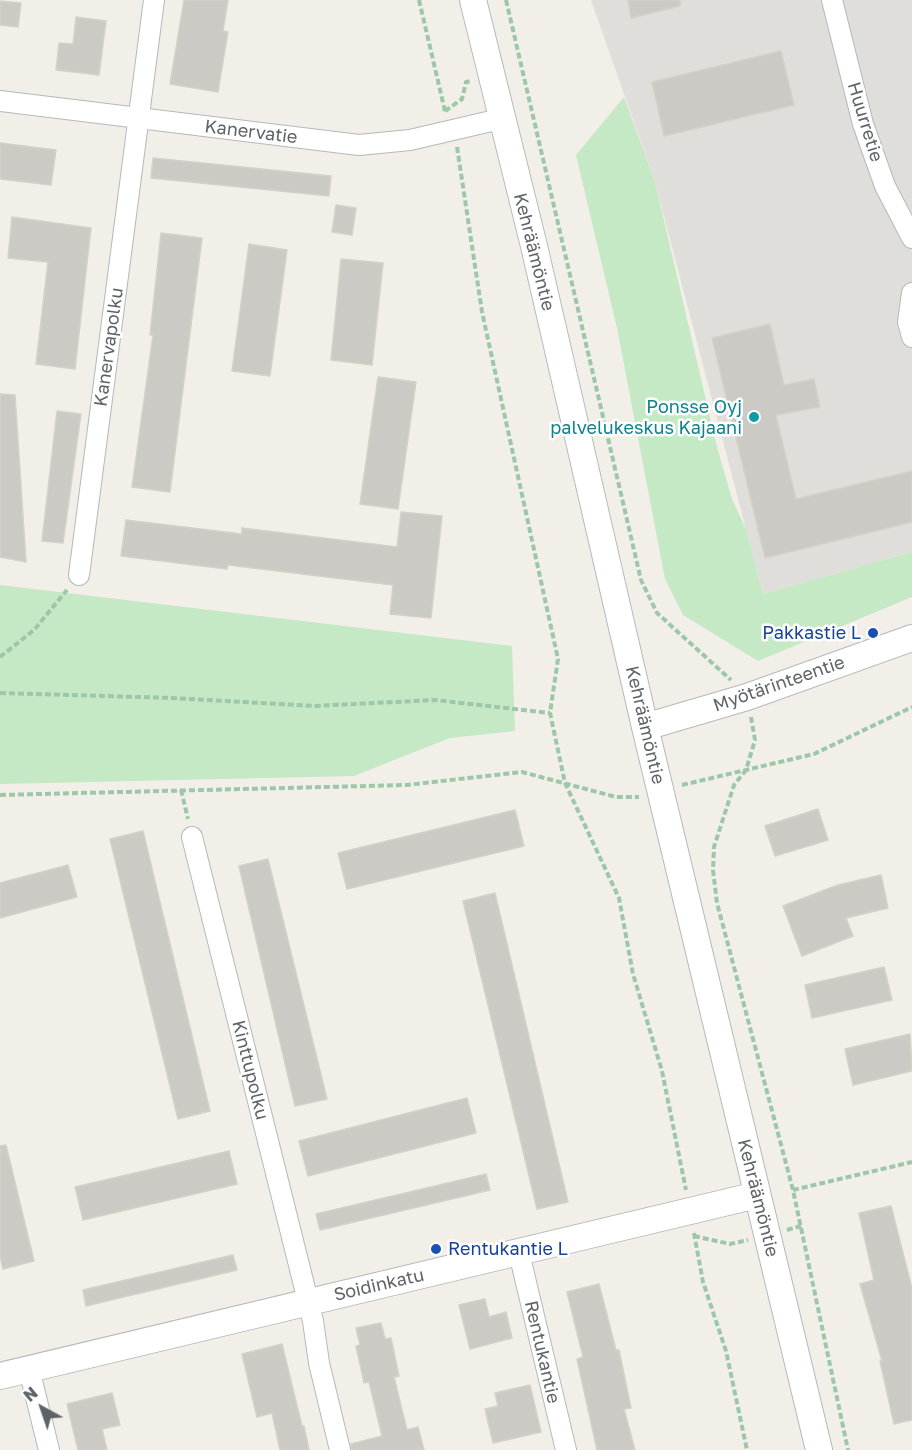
<!DOCTYPE html>
<meta charset="utf-8">
<style>
body{margin:0}
#map{position:relative;width:912px;height:1450px;overflow:hidden;background:#f1efe8;font-family:"Golos Text",sans-serif}
canvas{display:block}
.north{position:absolute;left:12px;top:1378px;width:60px;height:60px;-webkit-text-stroke:4px #fff;paint-order:stroke;rotate:320deg;font-size:16px;font-weight:700;line-height:24px;text-align:center;color:#5f6368}
.north::after{content:'';display:block;margin:auto;width:21px;height:27px;background:#5f6368;clip-path:polygon(50% 0,100% 100%,50% 72%,0 100%)}
</style>
<div id="map">
<canvas width="912" height="1450"></canvas>
<div class="north">N</div>
</div>
<script>
const g = document.querySelector('canvas').getContext('2d');
g.lineJoin = 'round';
function paint(path, color) { g.fillStyle = color; g.fill(path, 'evenodd'); }
function stroke(path, color, width, dash) { g.strokeStyle = color; g.lineWidth = width; g.lineCap = dash ? 'butt' : 'round'; g.setLineDash(dash || []); g.stroke(path); }
function drawText(font, color, halo, rows, align = 'center') {
  g.font = font + ' "Golos Text",sans-serif'; g.lineWidth = 5; g.setLineDash([]); g.textBaseline = 'middle'; g.strokeStyle = halo; g.fillStyle = color; for (const [text, x, y, turn = 0] of rows) {
    g.save(); g.translate(x, y); g.rotate((+turn || 0) * Math.PI / 180); g.textAlign = isNaN(turn) ? turn : align; if (halo) g.strokeText(text, 0, 0); g.fillText(text, 0, 0); g.restore();
  }
}
const industrial = new Path2D(`
 M591 0H912V552L763 594 655 182Z`);
const green = new Path2D(`
 M624 97 655 182 717 447 732 499 746 529 763 594 912 552V597L758 661 683 615 665 579 617 328 576 155Z
 M0 585 512 646 515 731 450 738 354 776 0 784Z`);
const building = new Path2D(`
 M184 0H228L223 31 228 32 218 92 170 84Z
 M628 0H680V6L631 18Z
 M0 1 21 3 18 27 0 25Z
 M76 17 106 21 99 75 56 70 59 43 73 44Z
 M781 51 794 105 664 136 652 82Z
 M0 143 56 150 51 185 0 179Z
 M153 158 331 176 329 196 151 178Z
 M336 205 356 208 352 235 332 232Z
 M12 217 91 228 75 369 36 364 48 262 8 258Z
 M161 233 202 238 170 492 132 487 153 335H150Z
 M249 244 287 250 270 376 232 371Z
 M341 259 383 263 372 365 331 360Z
 M770 324 784 385 814 379 820 407 776 415 796 499 912 471V522L765 558 712 338Z
 M378 377 416 382 398 509 360 504Z
 M0 394 15 395 26 562 0 557Z
 M57 411 81 414 63 543 42 541Z
 M401 512 442 516 431 618 390 614 393 585 228 565 227 569 121 556 126 520 242 534V528L397 547Z
 M818 809 828 840 775 856 765 826Z
 M515 810 524 846 347 889 338 853Z
 M143 831 210 1111 178 1119 110 839Z
 M268 859 327 1099 295 1106 239 866Z
 M68 865 77 897 0 918V883Z
 M881 875 888 908 846 918 853 936 802 956 783 906 838 885Z
 M495 893 568 1202 537 1209 463 901Z
 M884 967 892 1000 812 1018 805 985Z
 M910 1034 912 1071 853 1085 845 1049Z
 M467 1098 476 1133 308 1176 299 1141Z
 M6 1145 34 1261 3 1269 0 1256V1146Z
 M229 1151 237 1184 83 1220 75 1187Z
 M486 1174 490 1190 320 1230 316 1214Z
 M891 1206 912 1288V1420L894 1424 880 1361H882L860 1284 874 1280 859 1213Z
 M233 1255 237 1270 86 1306 83 1290Z
 M599 1284 616 1350H619L631 1408 624 1409 635 1450H597L577 1359 583 1357 567 1292Z
 M485 1299 489 1317 506 1312 512 1338 470 1349 459 1305Z
 M381 1323 385 1339 391 1338 399 1376 394 1377 407 1430 418 1427 424 1450H352L351 1444 382 1436 369 1382 364 1383 356 1346 360 1345 356 1328Z
 M282 1344 302 1426H304L309 1450H280L272 1413 257 1417 242 1354Z
 M530 1385 541 1432 493 1443 485 1409 498 1406 495 1393Z
 M112 1393 120 1425 102 1429 107 1450H78L67 1404Z`);
const path = new Path2D(`
 M419 0 445 111
 M506 0 641 580 657 613 731 680
 M445 111 462 99 466 82 471 81
 M457 147 482 312 558 659 550 713 565 783 619 898 633 974 662 1071 686 1190
 M0 657 34 630 67 590
 M0 693 173 698 314 706 435 700 550 713
 M751 717 755 740 746 770 734 785 714 847 713 870 717 903 793 1190 848 1450
 M682 785 814 754 912 707
 M181 790 188 819
 M0 795 406 785 522 772 616 797H639
 M793 1190 912 1162
 M787 1230 801 1226
 M694 1233 703 1282 726 1351 747 1450
 M694 1236 730 1244 748 1240`);
const minor = new Path2D(`
 M832 0 863 124 885 186 912 238
 M0 101 359 145 410 140 500 119
 M912 293 908 322 912 337
 M79 575 154 0
 M192 837 313 1321 319 1363 340 1450
 M519 1253 566 1450
 M29 1369 49 1450`);
const tertiary = new Path2D(`
 M473 0 534 246 645 727 819 1450
 M645 727 747 697 912 638
 M0 1376 757 1195`);
const markers = [
 [754,417,6,"#0f9aa8"],
 [873,633,6,"#1a4fb4"],
 [436,1249,6,"#1a4fb4"]
];
const streetNames = [
 ["Huurretie",865,122,73],
 ["Kanervatie",251,132,7],
 ["Kehräämöntie",534,252,76],
 ["Kanervapolku",109,347,-82],
 ["Myötärinteentie",779,684,-19],
 ["Kehräämöntie",645,725,77],
 ["Kinttupolku",250,1070,76],
 ["Kehräämöntie",758,1198,76],
 ["Soidinkatu",379,1285,-13],
 ["Rentukantie",542,1352,77]
];
const cultureNames = [
 ["Ponsse Oyj",742,407],
 ["palvelukeskus Kajaani",742,428]
];
const transitNames = [
 ["Pakkastie L",861,633],
 ["Rentukantie L",448,1249,"left"]
];
paint(industrial, '#e0deda');
paint(green, '#c5e8c5');
paint(building, '#cccac5');
stroke(building, '#d6d1c6', 1.5);
stroke(minor, '#b5b8bc', 22);
stroke(tertiary, '#b5b8bc', 28);
stroke(path, '#9cc7a9', 4, [6, 3]);
stroke(minor, '#fff', 20);
stroke(tertiary, '#fff', 26);
for (const [x, y, r, color] of markers) { const dot = new Path2D(); dot.arc(x, y, r, 0, 2 * Math.PI); g.fillStyle = color; g.fill(dot); stroke(dot, '#fff', 2); }
drawText('18px', '#5f6368', '#fff', streetNames);
drawText('18px', '#0d838f', '#fff', cultureNames, 'right');
drawText('18px', '#164399', '#fff', transitNames, 'right');
</script>
